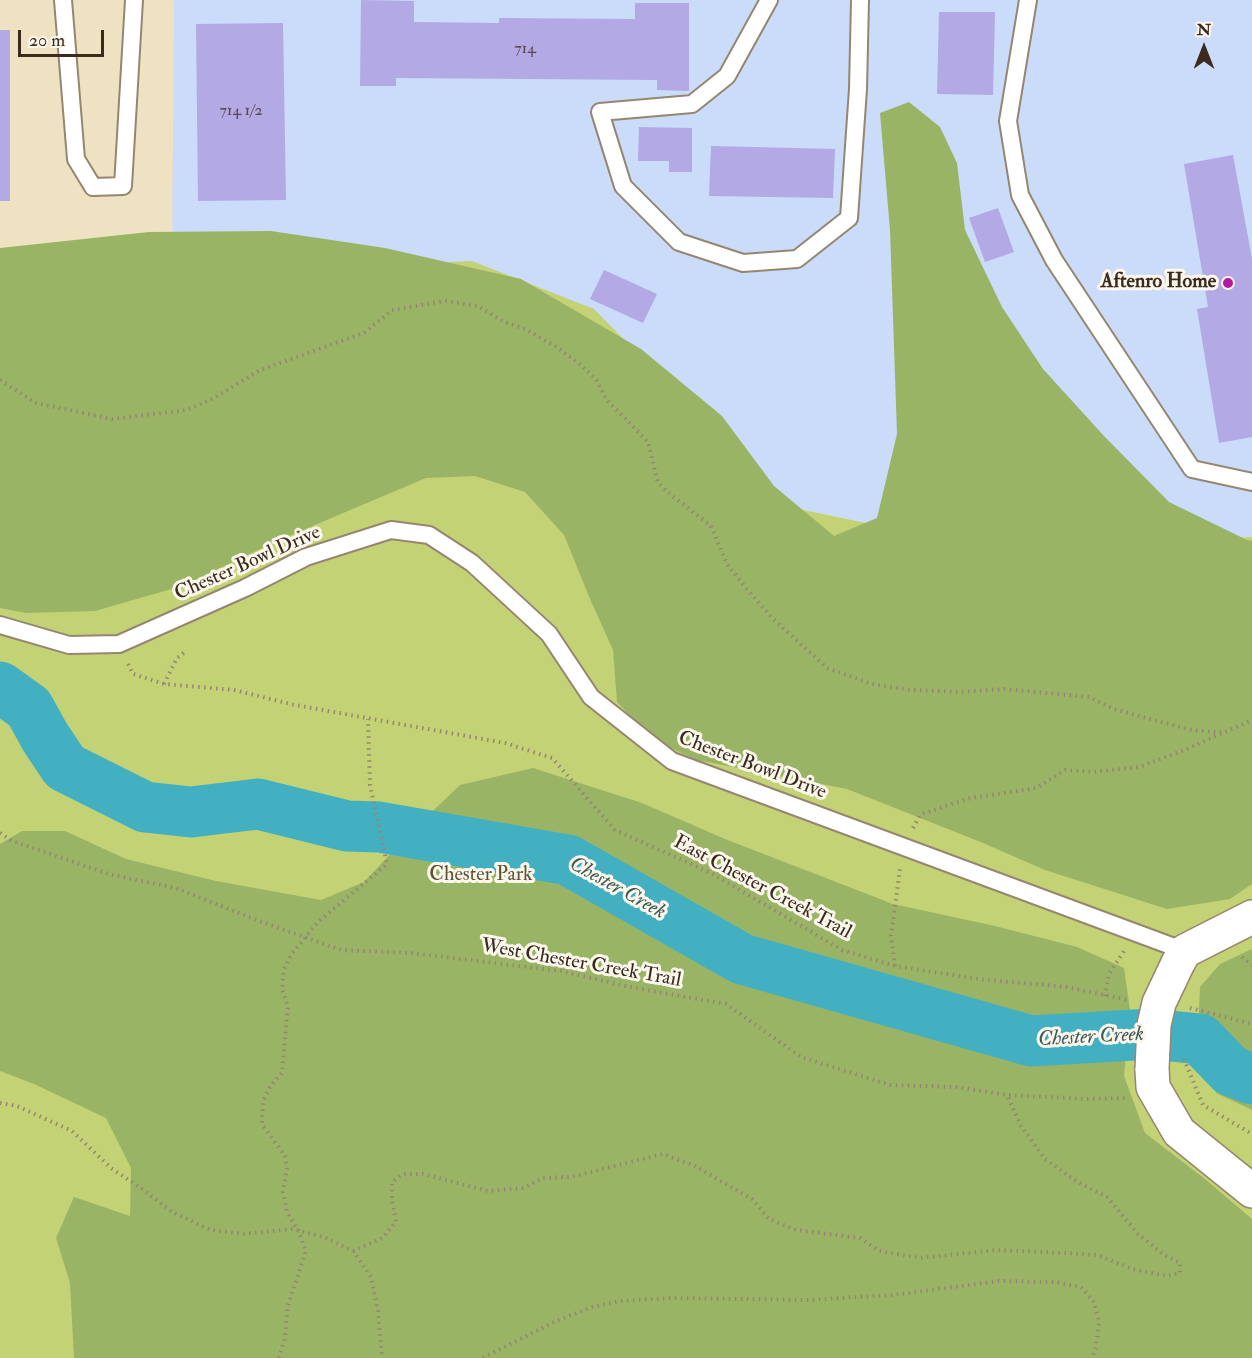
<!DOCTYPE html>
<style>
body{margin:0}
#map{position:relative;width:1252px;height:1358px;overflow:hidden;background:#efe2c3;font-family:"IM FELL Double Pica",serif}
canvas{display:block}
.north{position:absolute;left:1174px;top:18px;width:60px;height:60px;-webkit-text-stroke:4px #fbf7ec;paint-order:stroke;rotate:0deg;font-size:16px;font-weight:700;line-height:24px;text-align:center;color:#3b2a1e}
.north::after{content:'';display:block;margin:auto;width:21px;height:27px;background:#3b2a1e;clip-path:polygon(50% 0,100% 100%,50% 72%,0 100%)}
.scale{position:absolute;left:18px;top:30px;width:86px;height:27px;box-sizing:border-box;border:3px solid #3b2a1e;border-top:0;padding-left:8px;font-size:18px;line-height:21px;white-space:nowrap;color:#3b2a1e;-webkit-text-stroke:4px #fbf7ec;paint-order:stroke}
</style>
<div id="map">
<canvas width="1252" height="1358"></canvas>
<div class="north">N</div>
<div class="scale">20 m</div>
</div>
<script>
const g = document.querySelector('canvas').getContext('2d');
g.lineJoin = 'round';
function paint(path, color) { g.fillStyle = color; g.fill(path, 'evenodd'); }
function stroke(path, color, width, dash) { g.strokeStyle = color; g.lineWidth = width; g.lineCap = dash ? 'butt' : 'round'; g.setLineDash(dash || []); g.stroke(path); }
function drawText(font, color, halo, rows, align = 'center') {
  g.font = font + ' "IM FELL Double Pica",serif'; g.lineWidth = 6; g.setLineDash([]); g.textBaseline = 'middle'; g.strokeStyle = halo; g.fillStyle = color; for (const [text, x, y, turn = 0] of rows) {
    g.save(); g.translate(x, y); g.rotate((+turn || 0) * Math.PI / 180); g.textAlign = isNaN(turn) ? turn : align; if (halo) g.strokeText(text, 0, 0); g.fillText(text, 0, 0); g.restore();
  }
}
const built = new Path2D(`
 M174 0H1252V537L1080 545 895 529 789 507 215 273H172Z`);
const green = new Path2D(`
 M0 252 215 273 472 261 594 309 789 507 895 529 1080 545 1252 537V1358H0Z`);
const forest = new Path2D(`
 M909 102 940 127 957 163 965 230 1002 307 1043 369 1104 436 1169 502 1247 540 1252 541V884L1230 899 1167 909 1045 870 983 843 847 789 697 760 653 740 617 702 613 650 590 599 564 535 525 492 475 476 426 478 277 541 182 586 95 611 26 613 0 608V248L149 232 271 231 385 248 521 279 641 349 722 416 774 486 834 536 877 518 897 434 890 230 880 113Z
 M533 768 642 803 725 839 893 904 995 926 1077 947 1124 968 1130 1010 1124 1076 1145 1133 1205 1179 1252 1219V1358H74L70 1283 56 1238 74 1197 130 1216 131 1168 106 1118 34 1084 0 1071V844L22 831H65L126 859 216 881 321 900 364 882 412 831 460 785Z
 M1252 949V1058L1218 1042 1198 1028 1200 987 1220 964Z
 M1206 1060 1233 1080 1252 1085V1110L1216 1093Z`);
const river = new Path2D(`
 M0 687 29 708 45 737 65 767 145 807 191 812 258 804 347 826 379 827 568 860 742 959 1031 1041 1151 1034 1200 1039 1231 1071 1252 1079`);
const building = new Path2D(`
 M361 0 414 1V22L499 23V18L635 19V3H689V91L657 90V80L396 78V86H360Z
 M939 12H995L993 95 937 94Z
 M283 23 286 200 198 201 196 24Z
 M0 30H10V201H0Z
 M639 127 692 128V172H669V161H638Z
 M711 146 835 149 833 198 709 196Z
 M1233 155 1252 259V437L1219 443 1197 309 1208 307 1184 164Z
 M998 208 1014 252 985 262 969 218Z
 M604 270 657 294 643 323 590 299Z`);
const path = new Path2D(`
 M0 380 36 403 112 419 187 410 214 398 260 370 364 333 392 310 445 301 478 306 504 322 525 329 555 346 581 365 596 379 606 399 648 442 658 483 670 494 711 526 727 564 746 588 772 618 827 668 872 684 911 690 960 692 1004 689 1089 697 1114 709 1157 721 1192 730 1224 733
 M128 664 133 674 164 684 234 690 295 705 505 743 552 758 615 830 711 873 842 950 895 966 978 979 1066 987 1129 1000
 M164 684 177 658 185 652
 M913 828 920 815 945 806 971 798 1036 788 1065 770 1094 772 1139 767 1187 749 1252 720
 M0 833 12 841 112 875 176 888 259 921 341 950 411 953 561 971 630 987 726 1004 801 1057 890 1085 956 1087 1007 1095 1087 1099 1125 1098
 M1242 957 1252 965
 M895 966 891 936 900 869
 M1105 996 1109 974 1124 951
 M1190 1008 1252 1024
 M1184 1059 1203 1105 1252 1134
 M0 1103 17 1106 72 1131 111 1168 141 1188 172 1212 211 1230 243 1234 292 1229 324 1237 353 1251 371 1277 378 1311 382 1358
 M353 1251 382 1238 396 1222 392 1200V1182L403 1174H423L488 1191 523 1188 543 1178 571 1177 662 1154 693 1165 752 1199 769 1219 796 1230 860 1238 879 1251 920 1258 997 1250 1067 1253 1097 1255 1133 1269 1166 1276 1180 1273V1263L1163 1254 1138 1234 1107 1197 1076 1181 1045 1159 1021 1126 1007 1095
 M279 1358 285 1338 288 1305 306 1251 298 1230 287 1212 283 1192 287 1168 285 1156 262 1124 263 1101 271 1085 282 1073 288 1006 282 990 284 969 291 955 318 922 387 864 370 785 368 719
 M483 1358 554 1322 592 1307 620 1301 672 1298 808 1300 893 1295 999 1281 1055 1282 1081 1287 1094 1302 1099 1322 1096 1347 1092 1358`);
const service = new Path2D(`
 M63 0 76 159 93 187 123 186 134 0
 M769 0 727 76 692 104 600 112 623 186 679 242 743 263 797 259 849 218 858 89 860 0
 M1028 0 1008 121 1020 195 1054 260 1192 469 1252 482
 M0 625 69 645 119 644 245 588 306 557 391 530 429 535 472 563 549 634 591 697 672 761 1185 951`);
const tertiary = new Path2D(`
 M1178 963 1185 951 1252 917
 M1152 1069 1153 1087 1179 1132 1252 1191`);
const tertiaryBridge = new Path2D(`
 M1152 1069 1154 1025 1159 1003 1178 963`);
const markers = [
 [1228,283,6,"#b5179e"]
];
const numberNames = [
 ["714",525,50],
 ["714 1/2",241,112]
];
const poiNames = [
 ["Aftenro Home",1216,283]
];
const streetNames = [
 ["Chester Bowl Drive",248,564,-24],
 ["Chester Bowl Drive",752,766,21],
 ["East Chester Creek Trail",762,888,28],
 ["West Chester Creek Trail",581,964,10]
];
const parkNames = [
 ["Chester Park",481,876]
];
const waterNames = [
 ["Chester Creek",617,889,29],
 ["Chester Creek",1091,1038,-3]
];
paint(built, '#cadcf9');
paint(green, '#c3d274');
paint(forest, '#9ab466');
stroke(river, '#43b0c1', 51);
paint(building, '#b2a9e5');
stroke(service, '#958670', 20);
stroke(tertiary, '#958670', 36);
stroke(path, '#958670', 4, [1.5, 4.5]);
stroke(service, '#fff', 16);
stroke(tertiary, '#fff', 33);
stroke(tertiaryBridge, '#958670', 36, []);
stroke(tertiaryBridge, '#fff', 33);
for (const [x, y, r, color] of markers) { const dot = new Path2D(); dot.arc(x, y, r, 0, 2 * Math.PI); g.fillStyle = color; g.fill(dot); stroke(dot, '#fbf7ec', 2); }
drawText('16px', '#594a50', null, numberNames);
drawText('bold 20px', '#3b2a1e', '#fbf7ec', poiNames, 'right');
drawText('20px', '#3b2a1e', '#fbf7ec', streetNames);
drawText('20px', '#5d5434', '#fbf7ec', parkNames);
drawText('italic 21px', '#3e5957', '#fbf7ec', waterNames);
</script>
